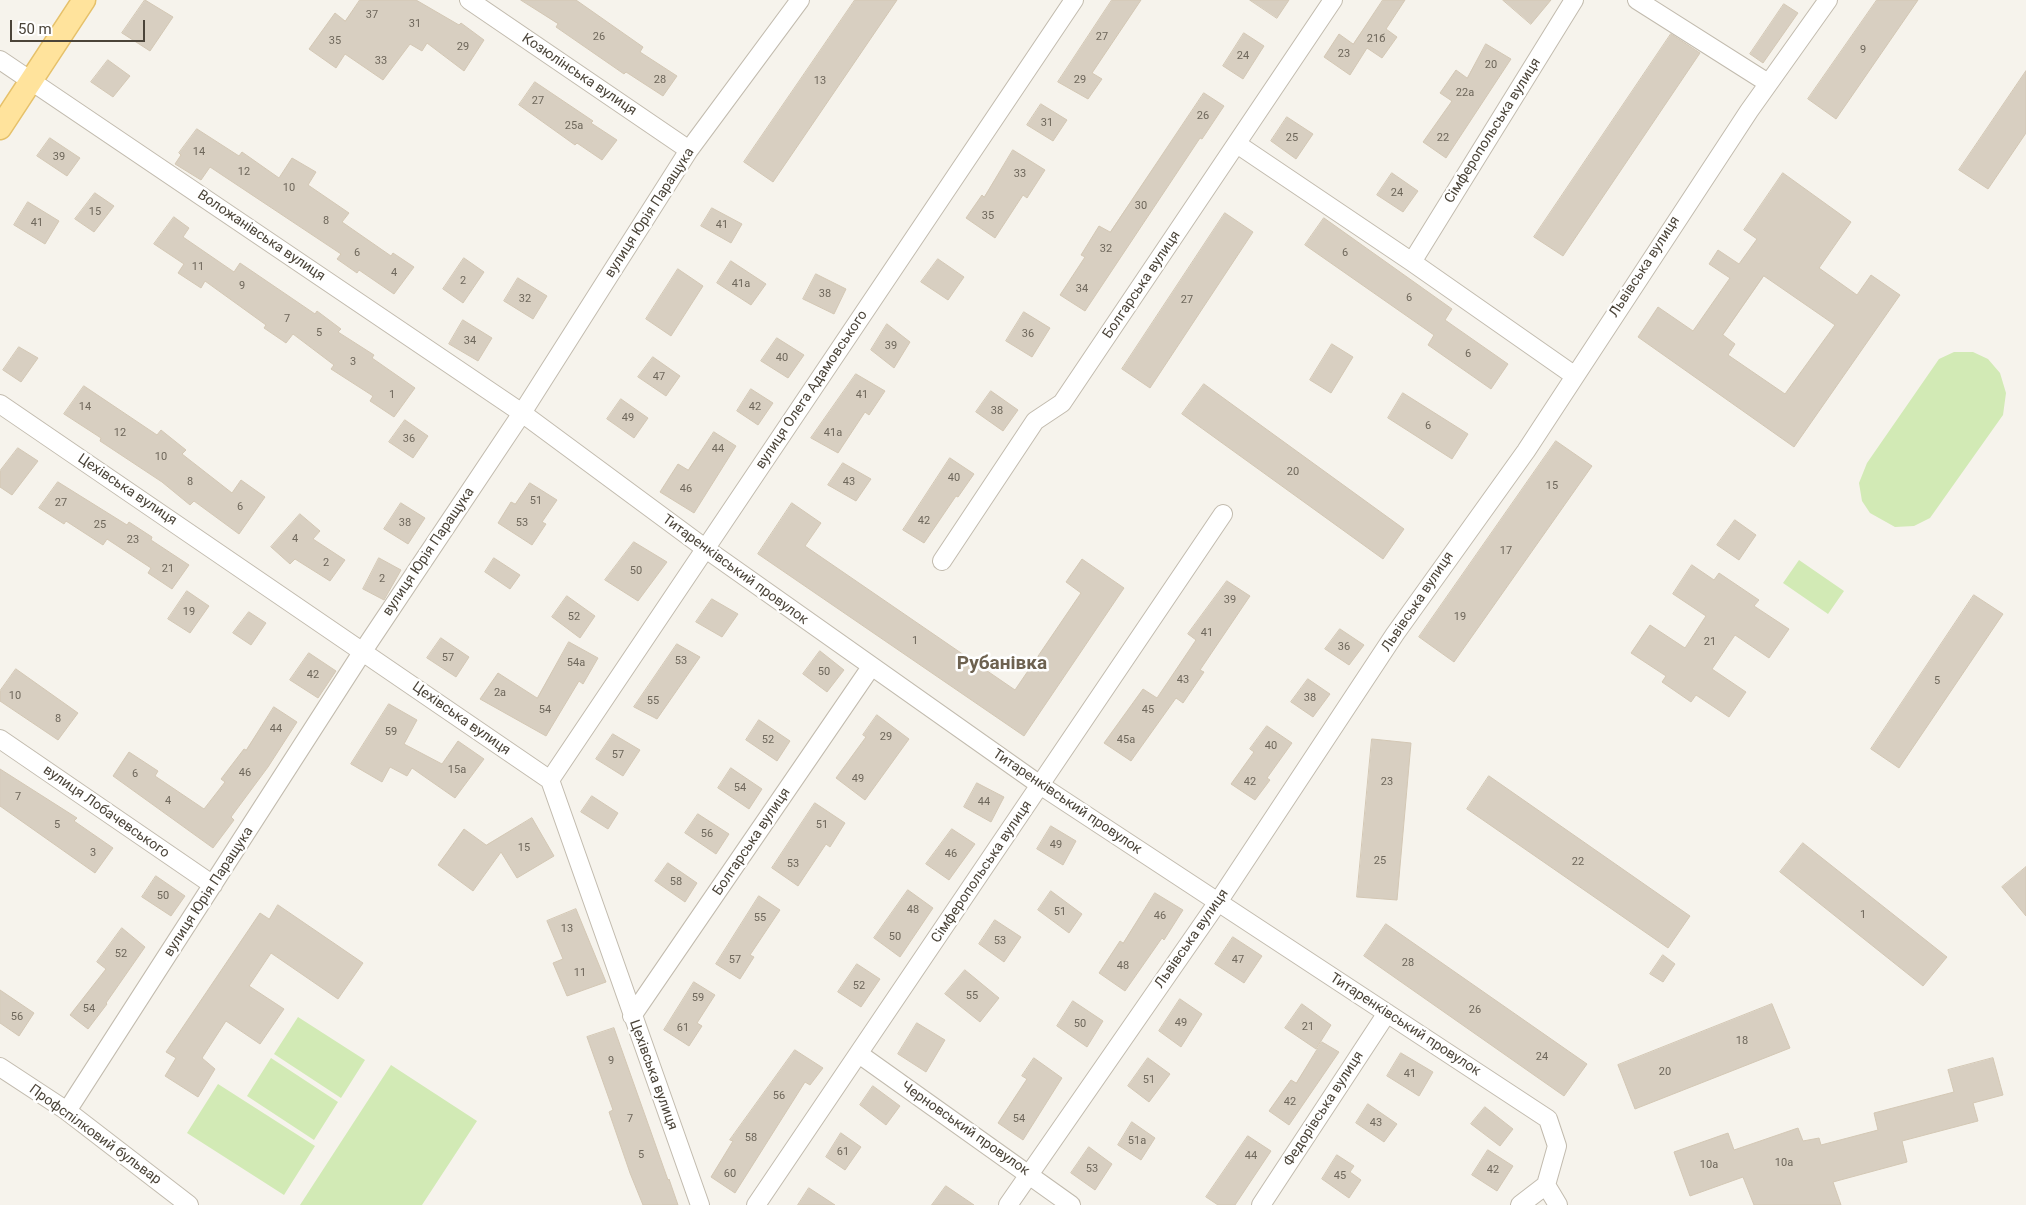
<!DOCTYPE html>
<meta charset="utf-8">
<style>
body{margin:0}
#map{position:relative;width:2026px;height:1205px;overflow:hidden;background:#f6f3ec;font-family:Roboto,sans-serif}
canvas{display:block}
.scale{position:absolute;left:10px;top:20px;width:135px;height:22px;box-sizing:border-box;border:2px solid #4b4439;border-top:0;padding-left:6px;font-size:15px;line-height:18px;white-space:nowrap;color:#4b4439;-webkit-text-stroke:4px #fff;paint-order:stroke}
</style>
<div id="map">
<canvas width="2026" height="1205"></canvas>
<div class="scale">50 m</div>
</div>
<script>
const g = document.querySelector('canvas').getContext('2d');
g.lineJoin = 'round';
function paint(path, color) { g.fillStyle = color; g.fill(path, 'evenodd'); }
function stroke(path, color, width, dash) { g.strokeStyle = color; g.lineWidth = width; g.lineCap = dash ? 'butt' : 'round'; g.setLineDash(dash || []); g.stroke(path); }
function drawText(font, color, halo, rows, align = 'center') {
  g.font = font + ' Roboto,sans-serif'; g.lineWidth = 5; g.setLineDash([]); g.textBaseline = 'middle'; g.strokeStyle = halo; g.fillStyle = color; for (const [text, x, y, turn = 0] of rows) {
    g.save(); g.translate(x, y); g.rotate((+turn || 0) * Math.PI / 180); g.textAlign = isNaN(turn) ? turn : align; if (halo) g.strokeText(text, 0, 0); g.fillText(text, 0, 0); g.restore();
  }
}
const green = new Path2D(`
 M1954 352H1973L1988 359 2000 373 2006 393 2003 415 1930 518 1914 526 1895 527 1870 513 1862 501 1859 483 1867 463 1939 359Z
 M1799 560 1844 591 1828 614 1783 583Z
 M298 1017 365 1060 341 1098 274 1054Z
 M271 1058 338 1102 314 1140 247 1096Z
 M391 1065 477 1121 422 1205H300Z
 M218 1084 315 1146 284 1195 187 1133Z`);
const building = new Path2D(`
 M145 0 173 17 150 51 122 33Z
 M360 0H416L459 25 461 23 484 40 464 71 427 43 422 51 410 44 383 80 345 54 336 68 309 49 335 13 345 21Z
 M521 0H576L643 47 640 52 677 76 663 96 626 72 624 74 556 27 558 24Z
 M855 0H897L773 182 744 162Z
 M1112 0H1141L1092 73 1102 79 1088 99 1058 82Z
 M1250 0H1289L1277 18Z
 M1383 0H1405L1386 29 1397 37 1382 58 1367 48 1350 75 1324 57 1339 34 1353 44Z
 M1503 0H1551L1531 24Z
 M1877 0H1918L1836 119 1808 99Z
 M1784 4 1798 13 1763 63 1750 54Z
 M1244 33 1264 46 1243 79 1223 66Z
 M1671 34 1700 53 1563 256 1534 237Z
 M1486 44 1511 59 1446 158 1423 142 1452 101 1440 93 1456 70 1467 78Z
 M108 60 130 76 113 97 91 82Z
 M2026 71V133L1988 189 1959 170Z
 M535 82 593 121 591 123 617 140 602 160 577 143 575 145 519 105Z
 M1204 93 1224 106 1202 139 1200 138 1085 311 1060 295 1085 257 1081 255 1099 226 1110 232Z
 M1041 104 1067 120 1053 141 1027 125Z
 M1287 117 1313 134 1296 159 1271 141Z
 M197 129 239 156 242 152 279 178 292 158 316 172 308 185 349 213 342 222 391 256 393 253 414 267 394 294 359 270 357 273 337 259 341 254 210 167 201 180 175 164 181 155 179 153Z
 M50 138 80 158 67 176 37 156Z
 M1013 150 1045 170 1027 198 1023 195 995 238 966 218 982 195 984 197Z
 M1392 173 1418 191 1403 212 1377 195Z
 M1783 173 1851 222 1819 268 1857 295 1871 275 1900 295 1794 447 1638 337 1658 307 1693 331 1730 278 1709 264 1718 250 1739 264 1757 239 1744 230ZM1764 276 1835 325 1785 394 1728 355 1735 344 1723 335Z
 M95 193 114 206 94 232 75 219Z
 M28 202 59 221 45 244 14 225Z
 M712 208 742 224 731 243 701 226Z
 M1225 213 1253 232 1150 388 1122 369Z
 M174 217 189 228 183 237 234 272 240 263 315 314 317 311 341 329 338 332 374 355 372 358 415 388 394 417 370 401 373 396 331 369 334 365 293 334 286 343 264 328 266 325 205 281 201 288 178 273 184 264 154 244Z
 M1324 218 1452 309 1445 320 1508 364 1491 389 1428 345 1434 335 1305 245Z
 M464 258 484 272 463 303 443 289Z
 M938 259 964 277 948 300 921 282Z
 M731 261 766 284 751 305 717 283Z
 M678 269 703 286 671 336 646 319Z
 M816 274 846 289 834 314 803 299Z
 M518 278 547 296 533 319 504 301Z
 M1024 312 1050 328 1032 357 1006 341Z
 M463 320 492 338 478 361 449 344Z
 M887 324 910 342 894 368 871 350Z
 M777 338 804 355 788 378 761 361Z
 M1332 344 1353 357 1331 393 1310 380Z
 M19 347 38 358 21 382 3 370Z
 M653 357 680 376 666 396 638 377Z
 M856 374 885 391 869 415 865 412 838 453 811 438Z
 M1204 384 1404 529 1383 559 1182 414Z
 M84 386 157 435 161 430 186 450 182 454 232 493 241 480 265 497 239 534 194 501 190 505 162 482 100 441 101 438 64 414Z
 M751 389 773 403 758 425 737 411Z
 M991 391 1018 410 1003 431 976 412Z
 M1403 393 1468 434 1452 459 1388 418Z
 M621 399 648 418 634 438 607 419Z
 M405 420 428 436 413 458 389 442Z
 M714 432 736 446 694 513 660 492 678 464 688 470Z
 M1556 441 1592 466 1454 662 1419 637Z
 M18 448 38 461 12 495 0 487V471Z
 M950 458 974 474 958 497 956 496 924 543 903 530Z
 M843 463 871 479 856 501 828 485Z
 M58 482 127 525 129 522 152 537 151 540 189 565 172 589 148 573 151 568 107 539 103 545 66 521 64 524 39 508Z
 M530 483 557 500 542 522 546 524 532 545 498 523 511 502 515 504Z
 M401 503 425 518 408 544 384 529Z
 M792 503 821 523 805 546 1015 690 1081 593 1066 582 1082 559 1124 588 1024 736 758 554Z
 M300 514 320 531 313 539 345 560 330 581 295 559 290 564 271 547Z
 M1735 520 1756 535 1739 560 1717 545Z
 M634 542 667 562 638 601 605 580Z
 M379 558 401 570 384 600 363 589Z
 M494 558 520 575 510 589 485 572Z
 M1692 565 1714 580 1719 573 1759 600 1754 606 1789 629 1769 658 1735 635 1712 669 1746 692 1729 717 1696 695 1691 702 1662 682 1666 676 1631 653 1650 625 1685 648 1706 616 1673 594Z
 M1227 581 1250 596 1200 670 1204 672 1183 703 1176 698 1131 761 1104 743 1143 689 1157 698 1196 640 1188 634Z
 M187 591 209 606 190 633 168 619Z
 M1974 595 2003 614 1899 768 1871 749Z
 M567 596 595 616 580 638 552 617Z
 M712 599 738 614 722 637 696 622Z
 M249 612 266 623 251 645 233 633Z
 M1340 629 1364 645 1349 665 1325 649Z
 M441 638 469 657 456 677 427 658Z
 M569 642 598 658 583 684 579 681 546 736 480 699 498 673 537 698Z
 M677 644 700 657 657 719 634 707Z
 M820 651 844 670 827 692 803 674Z
 M309 653 336 671 318 698 290 680Z
 M16 669 78 713 58 740 0 701V691Z
 M1308 679 1330 694 1313 717 1291 702Z
 M389 704 417 720 404 744 442 764 458 741 484 759 455 798 412 768 407 776 390 767 382 782 351 764Z
 M274 707 297 722 268 767 231 817 234 820 213 848 113 776 129 752 158 771 155 776 204 809 225 782 221 779 244 749 246 750Z
 M877 715 909 739 865 800 836 778 866 737 863 735Z
 M759 720 790 741 777 761 746 740Z
 M1267 726 1292 743 1267 778 1270 780 1255 800 1231 784 1254 752 1250 749Z
 M613 734 640 750 623 776 596 759Z
 M1372 739 1411 743 1397 900 1357 897Z
 M731 768 762 789 749 809 718 788Z
 M0 769 77 818 74 821 113 848 95 873 0 806Z
 M1489 776 1690 916 1668 948 1467 809Z
 M977 783 1004 797 991 822 964 807Z
 M592 796 618 813 608 829 581 812Z
 M815 803 845 823 830 847 826 844 798 886 772 868Z
 M698 814 729 834 716 854 685 833Z
 M532 818 554 856 517 878 501 852 473 891 438 865 464 829 486 845Z
 M1051 826 1076 841 1063 865 1037 849Z
 M952 829 975 844 949 880 926 864Z
 M1803 843 1947 957 1923 986 1780 872Z
 M668 863 697 883 685 902 655 881Z
 M2026 867V916L2002 887Z
 M156 876 185 896 171 916 142 897Z
 M908 890 933 908 900 957 874 938Z
 M1051 891 1082 914 1069 933 1038 910Z
 M1155 893 1183 910 1164 940 1162 938 1125 991 1099 973 1120 941 1123 943Z
 M759 896 780 910 750 955 754 957 740 979 716 964Z
 M278 905 363 963 338 999 271 953 249 986 284 1009 260 1044 226 1021 202 1058 215 1069 198 1097 165 1076 176 1058 166 1052 260 913 269 919Z
 M576 909 606 982 567 996 553 963 563 959 547 921Z
 M995 920 1021 937 1004 962 979 944Z
 M1386 924 1587 1064 1564 1096 1364 956Z
 M122 928 145 947 106 1003 107 1004 88 1029 70 1015 106 969 97 962Z
 M1233 937 1262 956 1244 983 1215 964Z
 M1663 955 1675 964 1663 982 1650 974Z
 M857 964 880 979 861 1007 838 992Z
 M965 970 999 998 980 1022 945 994Z
 M694 982 715 995 697 1023 702 1026 689 1046 664 1030Z
 M0 990 34 1013 19 1036 0 1023Z
 M1180 999 1202 1014 1181 1047 1159 1031Z
 M1073 1001 1103 1021 1087 1047 1057 1026Z
 M1302 1004 1331 1025 1316 1049 1285 1028Z
 M1772 1004 1790 1048 1635 1109 1618 1065Z
 M917 1023 945 1040 926 1072 898 1054Z
 M614 1028 668 1180 669 1179 678 1205H643L630 1173 609 1112 613 1110 587 1037Z
 M1322 1042 1339 1052 1289 1125 1269 1111 1291 1080 1296 1083Z
 M795 1050 823 1068 810 1085 805 1082 735 1193 711 1177 733 1141 730 1140Z
 M1401 1053 1433 1072 1419 1096 1387 1076Z
 M1034 1058 1062 1078 1023 1140 998 1123 1027 1079 1022 1076Z
 M1148 1058 1170 1074 1149 1102 1128 1086Z
 M1993 1058 2003 1095 1973 1103 1978 1121 1902 1141 1907 1162 1833 1182 1841 1205H1754L1743 1177 1690 1196 1674 1152 1728 1133 1734 1150 1798 1128 1803 1141 1819 1138 1821 1145 1878 1130 1874 1113 1954 1092 1948 1070Z
 M873 1086 900 1106 886 1125 860 1105Z
 M1368 1104 1397 1124 1384 1142 1356 1123Z
 M1485 1107 1513 1129 1500 1146 1471 1124Z
 M1132 1122 1155 1138 1141 1160 1118 1145Z
 M841 1133 861 1147 845 1170 826 1157Z
 M1248 1136 1271 1151 1235 1205H1218L1206 1197Z
 M1089 1147 1112 1164 1095 1190 1071 1173Z
 M1488 1150 1513 1166 1497 1191 1472 1175Z
 M1337 1155 1354 1166 1350 1172 1361 1180 1349 1198 1322 1179Z
 M946 1186 974 1205H932Z
 M809 1188 835 1205H798Z`);
const minor = new Path2D(`
 M469 0 689 150
 M1637 0 1768 83
 M0 60 522 413 706 549 1040 785 1548 1119 1557 1146 1546 1185 1558 1205
 M1237 144 1412 262 1575 376
 M1412 262 1574 0
 M0 404 550 780 700 1205
 M942 561 1035 421 1062 403 1333 0
 M0 739 213 885
 M550 780 1074 0
 M632 1016 871 667
 M859 1054 1071 1205
 M0 1067 67 1111 189 1205
 M67 1111 363 651 522 413 689 150 800 0
 M756 1205 1223 514
 M1008 1205 1218 902 1395 634 1526 451 1749 111 1828 0
 M1261 1205 1387 1013
 M1520 1205 1546 1185`);
const major = new Path2D(`
 M0 128 84 0`);
const numberNames = [
 ["37",372,15],
 ["31",415,24],
 ["26",599,37],
 ["27",1102,37],
 ["21б",1376,39],
 ["35",335,41],
 ["29",463,47],
 ["9",1863,50],
 ["23",1344,54],
 ["24",1243,56],
 ["33",381,61],
 ["20",1491,65],
 ["28",660,80],
 ["29",1080,80],
 ["13",820,81],
 ["22а",1465,93],
 ["27",538,101],
 ["26",1203,116],
 ["31",1047,123],
 ["25а",574,126],
 ["25",1292,138],
 ["22",1443,138],
 ["14",199,152],
 ["39",59,157],
 ["12",244,172],
 ["33",1020,174],
 ["10",289,188],
 ["24",1397,193],
 ["30",1141,206],
 ["15",95,212],
 ["35",988,216],
 ["8",326,221],
 ["41",37,223],
 ["41",722,225],
 ["32",1106,249],
 ["6",357,253],
 ["6",1345,253],
 ["11",198,267],
 ["4",394,273],
 ["2",463,281],
 ["41а",741,284],
 ["9",242,286],
 ["34",1082,289],
 ["38",825,294],
 ["6",1409,298],
 ["32",525,299],
 ["27",1187,300],
 ["7",287,319],
 ["5",319,333],
 ["36",1028,334],
 ["34",470,341],
 ["39",891,346],
 ["6",1468,354],
 ["40",782,358],
 ["3",353,362],
 ["47",659,377],
 ["1",392,395],
 ["41",862,395],
 ["14",85,407],
 ["42",755,407],
 ["38",997,411],
 ["49",628,418],
 ["6",1428,426],
 ["12",120,433],
 ["41а",833,433],
 ["36",409,439],
 ["44",718,449],
 ["10",161,457],
 ["20",1293,472],
 ["40",954,478],
 ["8",190,482],
 ["43",849,482],
 ["15",1552,486],
 ["46",686,489],
 ["51",536,501],
 ["27",61,503],
 ["6",240,507],
 ["42",924,521],
 ["38",405,523],
 ["53",522,523],
 ["25",100,525],
 ["4",295,539],
 ["23",133,540],
 ["17",1506,551],
 ["2",326,563],
 ["21",168,569],
 ["50",636,571],
 ["2",382,579],
 ["39",1230,600],
 ["19",189,612],
 ["52",574,617],
 ["19",1460,617],
 ["41",1207,633],
 ["1",915,641],
 ["21",1710,642],
 ["36",1344,647],
 ["57",448,658],
 ["53",681,661],
 ["54а",576,663],
 ["50",824,672],
 ["42",313,675],
 ["43",1183,680],
 ["5",1937,681],
 ["2а",500,693],
 ["10",15,696],
 ["38",1310,698],
 ["55",653,701],
 ["54",545,710],
 ["45",1148,710],
 ["8",58,719],
 ["44",276,729],
 ["59",391,732],
 ["29",886,737],
 ["52",768,740],
 ["45а",1126,740],
 ["40",1271,746],
 ["57",618,755],
 ["15а",457,770],
 ["46",245,773],
 ["6",135,774],
 ["49",858,779],
 ["42",1250,782],
 ["23",1387,782],
 ["54",740,788],
 ["7",18,797],
 ["4",168,801],
 ["44",984,802],
 ["5",57,825],
 ["51",822,825],
 ["56",707,834],
 ["49",1056,845],
 ["15",524,848],
 ["3",93,853],
 ["46",951,854],
 ["25",1380,861],
 ["22",1578,862],
 ["53",793,864],
 ["58",676,882],
 ["50",163,896],
 ["48",913,910],
 ["51",1060,912],
 ["1",1863,915],
 ["46",1160,916],
 ["55",760,918],
 ["13",567,929],
 ["50",895,937],
 ["53",1000,941],
 ["52",121,954],
 ["57",735,960],
 ["47",1238,960],
 ["28",1408,963],
 ["48",1123,966],
 ["11",580,973],
 ["52",859,986],
 ["55",972,996],
 ["59",698,998],
 ["54",89,1009],
 ["26",1475,1010],
 ["56",17,1017],
 ["49",1181,1023],
 ["50",1080,1024],
 ["21",1308,1027],
 ["61",683,1028],
 ["18",1742,1041],
 ["24",1542,1057],
 ["9",611,1061],
 ["20",1665,1072],
 ["41",1410,1074],
 ["51",1149,1080],
 ["56",779,1096],
 ["42",1290,1102],
 ["7",630,1119],
 ["54",1019,1119],
 ["43",1376,1123],
 ["58",751,1138],
 ["51а",1137,1141],
 ["61",843,1152],
 ["5",641,1155],
 ["44",1251,1156],
 ["10а",1784,1163],
 ["10а",1709,1165],
 ["53",1092,1169],
 ["42",1493,1170],
 ["60",730,1174],
 ["45",1340,1176]
];
const streetNames = [
 ["Козюлінська вулиця",579,75,34],
 ["Сімферопольська вулиця",1493,131,-58],
 ["вулиця Юрія Паращука",650,213,-57],
 ["Воложанівська вулиця",261,236,34],
 ["Львівська вулиця",1645,267,-57],
 ["Болгарська вулиця",1142,285,-56],
 ["вулиця Олега Адамовського",812,390,-56],
 ["Цехівська вулиця",127,490,34],
 ["вулиця Юрія Паращука",429,552,-56],
 ["Титаренківський провулок",735,570,36],
 ["Львівська вулиця",1418,602,-56],
 ["Цехівська вулиця",461,719,35],
 ["Титаренківський провулок",1067,802,34],
 ["вулиця Лобачевського",106,812,35],
 ["Болгарська вулиця",752,842,-56],
 ["Сімферопольська вулиця",982,872,-56],
 ["вулиця Юрія Паращука",209,892,-57],
 ["Львівська вулиця",1192,939,-55],
 ["Титаренківський провулок",1405,1025,33],
 ["Цехівська вулиця",653,1075,70],
 ["Федорівська вулиця",1324,1109,-57],
 ["Черновський провулок",965,1129,35],
 ["Профспілковий бульвар",95,1135,36]
];
const districtNames = [
 ["Рубанівка",1002,664]
];
paint(green, '#d2eab5');
paint(building, '#d8cfc1');
stroke(building, '#d3c7b4', 1);
stroke(minor, '#c2bbae', 20);
stroke(major, '#e6c16a', 25);
stroke(minor, '#fff', 18);
stroke(major, '#ffe39c', 22);
drawText('11px', '#6e675b', null, numberNames);
drawText('14px', '#4b4439', '#fff', streetNames);
drawText('bold 19px', '#6e6250', '#fff', districtNames);
</script>
